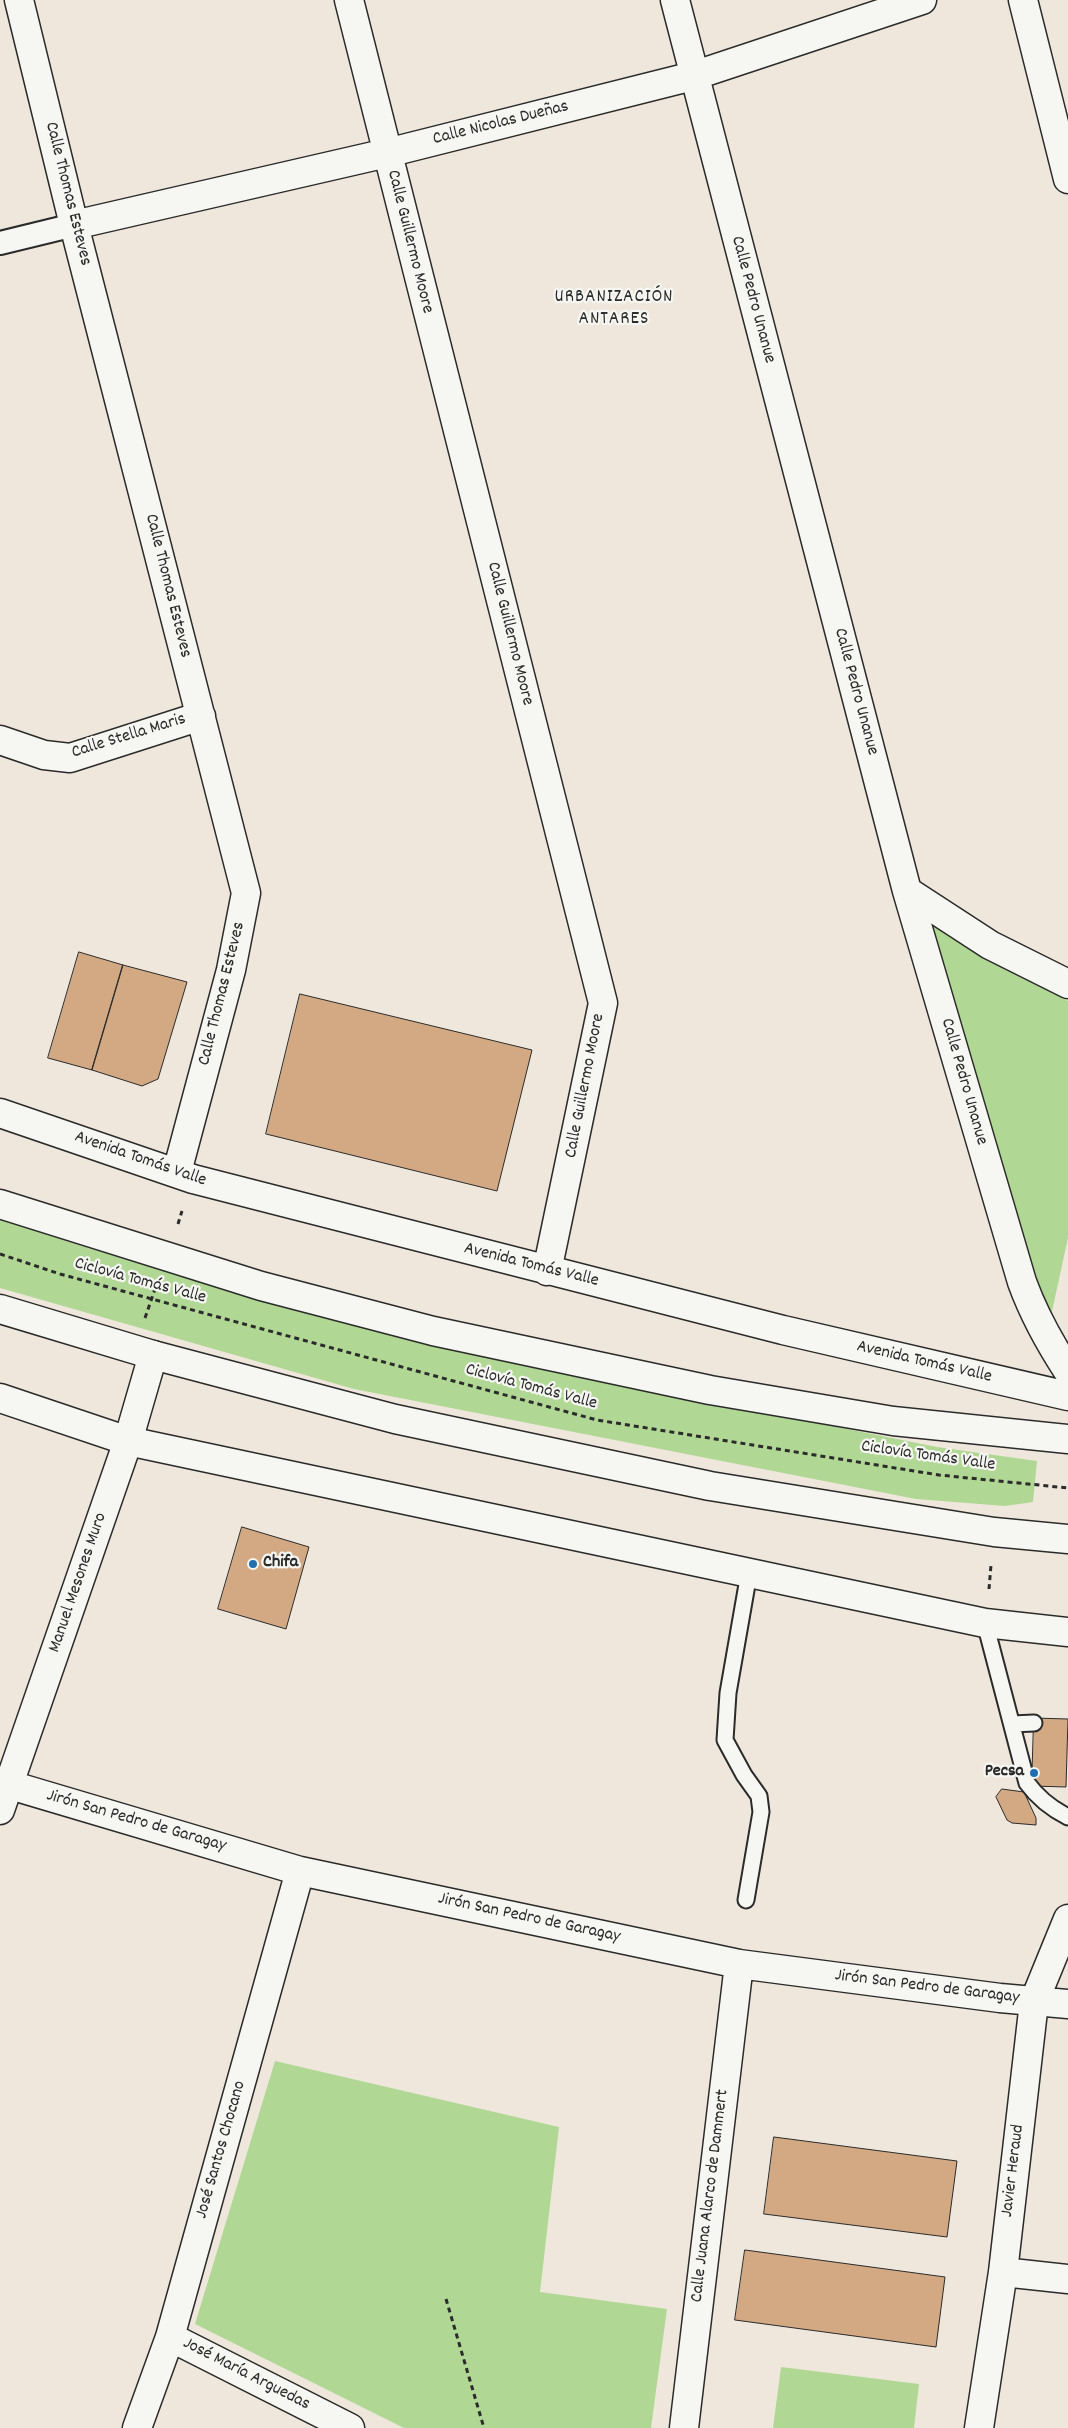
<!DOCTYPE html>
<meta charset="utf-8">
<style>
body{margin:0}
canvas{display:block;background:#efe7dc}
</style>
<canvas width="1068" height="2428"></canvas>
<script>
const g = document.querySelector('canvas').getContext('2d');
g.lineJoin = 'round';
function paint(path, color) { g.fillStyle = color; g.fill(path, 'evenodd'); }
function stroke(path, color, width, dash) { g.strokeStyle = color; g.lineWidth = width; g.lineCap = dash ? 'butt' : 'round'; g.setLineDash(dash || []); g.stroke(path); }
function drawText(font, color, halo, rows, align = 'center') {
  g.font = font + ' Dekko,sans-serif'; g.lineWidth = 4.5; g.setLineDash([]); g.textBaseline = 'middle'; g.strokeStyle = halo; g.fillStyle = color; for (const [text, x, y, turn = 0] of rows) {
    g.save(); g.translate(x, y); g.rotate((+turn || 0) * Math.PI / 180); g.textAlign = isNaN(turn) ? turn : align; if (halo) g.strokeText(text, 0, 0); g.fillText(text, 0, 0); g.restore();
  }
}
const green = new Path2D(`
 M923 918 1068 1001V1238L1049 1325Z
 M0 1219 88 1248 457 1351 937 1447 1037 1461 1033 1502 1005 1506 916 1499 354 1389 0 1288Z
 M275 2061 559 2127 540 2292 667 2309 651 2428H404L195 2324Z
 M781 2367 919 2384 914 2428H773Z`);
const building = new Path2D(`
 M79 952 123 965 92 1070 48 1058Z
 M123 965 187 982 158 1079 142 1086 92 1070Z
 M300 994 532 1050 497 1191 266 1134Z
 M242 1527 309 1547 286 1629 218 1609Z
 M1034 1718 1068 1719 1066 1787 1032 1786Z
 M1002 1789 1024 1792 1036 1818V1825L1012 1823 1007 1820 996 1797Z
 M774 2137 957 2161 947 2237 764 2214Z
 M745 2250 945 2277 936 2347 735 2320Z`);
const path = new Path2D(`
 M178 1224 182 1211
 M0 1254 60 1274 597 1420 939 1475 1068 1488
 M145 1318 155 1289
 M989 1589 991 1565
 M446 2299 484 2428`);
const service = new Path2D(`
 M985 1623 1027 1783C1038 1798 1052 1809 1068 1817
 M1012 1724 1034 1723
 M746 1900 761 1812 759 1796 744 1775 725 1740 728 1693 749 1573`);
const pedestrian = new Path2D(`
 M0 243 74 225`);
const minor = new Path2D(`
 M19 0 74 225 246 893 231 970 177 1172
 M349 0 603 1003 547 1271
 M675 0 907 891 1022 1282C1034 1315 1049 1342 1068 1371
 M1023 0 1068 179
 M74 225 387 153 693 76 922 0
 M0 740 44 755 70 758 201 716
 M907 891 990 945 1068 984
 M0 1113 193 1179 783 1330 1068 1396
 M0 1782 300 1871 739 1964 1000 1998 1068 2004
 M0 1810 128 1441 153 1355
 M1003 2272 1068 2279
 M170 2337 350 2428
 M137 2428 170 2337 300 1871
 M684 2428 739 1964
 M979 2428 1003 2272 1034 2002 1068 1919`);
const secondary = new Path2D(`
 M0 1398 128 1441 985 1623 1068 1632`);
const primary = new Path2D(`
 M0 1204 261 1286 433 1331 710 1390 893 1421 1068 1439
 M0 1309 153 1355 395 1419 710 1486 994 1532 1068 1539`);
const markers = [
 [253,1564,5,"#1f6fb2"],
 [1034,1773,5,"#1f6fb2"]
];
const streetNames = [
 ["Calle Nicolas Dueñas",501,124,-14],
 ["Calle Thomas Esteves",67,194,76],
 ["Calle Guillermo Moore",409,242,76],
 ["Calle Pedro Unanue",752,300,75],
 ["Calle Thomas Esteves",167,586,76],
 ["Calle Guillermo Moore",509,634,76],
 ["Calle Pedro Unanue",855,692,75],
 ["Calle Stella Maris",129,737,-17],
 ["Calle Thomas Esteves",223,994,-76],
 ["Calle Pedro Unanue",963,1082,74],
 ["Calle Guillermo Moore",586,1086,-79],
 ["Avenida Tomás Valle",140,1160,19],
 ["Avenida Tomás Valle",531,1266,14],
 ["Ciclovía Tomás Valle",140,1282,15],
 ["Avenida Tomás Valle",924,1363,13],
 ["Ciclovía Tomás Valle",531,1388,15],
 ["Ciclovía Tomás Valle",928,1457,8],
 ["Manuel Mesones Muro",79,1583,-71],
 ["Jirón San Pedro de Garagay",136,1822,16],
 ["Jirón San Pedro de Garagay",529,1919,12],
 ["Jirón San Pedro de Garagay",927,1988,7],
 ["José Santos Chocano",222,2150,-74],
 ["Javier Heraud",1014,2171,-83],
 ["Calle Juana Alarco de Dammert",711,2196,-83],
 ["José María Arguedas",246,2375,27]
];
const poiNames = [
 ["Chifa",263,1564],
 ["Pecsa",1024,1773,"right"]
];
const neighbourhoodNames = [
 ["URBANIZACIÓN",614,298],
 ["ANTARES",614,320]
];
paint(green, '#b0d894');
paint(building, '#d2a983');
stroke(building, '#2b2b2b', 1);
stroke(service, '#2b2b2b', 19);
stroke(pedestrian, '#2b2b2b', 26);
stroke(minor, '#2b2b2b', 31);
stroke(secondary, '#2b2b2b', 31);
stroke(primary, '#2b2b2b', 31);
stroke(path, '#2b2b2b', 3, [5, 4]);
stroke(service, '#f6f6f2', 15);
stroke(pedestrian, '#f6f6f2', 22);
stroke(minor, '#f6f6f2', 28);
stroke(secondary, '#f6f6f2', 28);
stroke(primary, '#f6f6f2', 28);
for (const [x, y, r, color] of markers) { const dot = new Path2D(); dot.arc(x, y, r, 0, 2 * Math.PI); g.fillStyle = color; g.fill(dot); stroke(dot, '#f6f6f2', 2); }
drawText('18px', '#2b2b2b', '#f6f6f2', streetNames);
drawText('bold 18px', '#2b2b2b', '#f6f6f2', poiNames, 'left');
g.letterSpacing = '1px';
drawText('19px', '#2b2b2b', '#f6f6f2', neighbourhoodNames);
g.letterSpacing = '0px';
</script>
